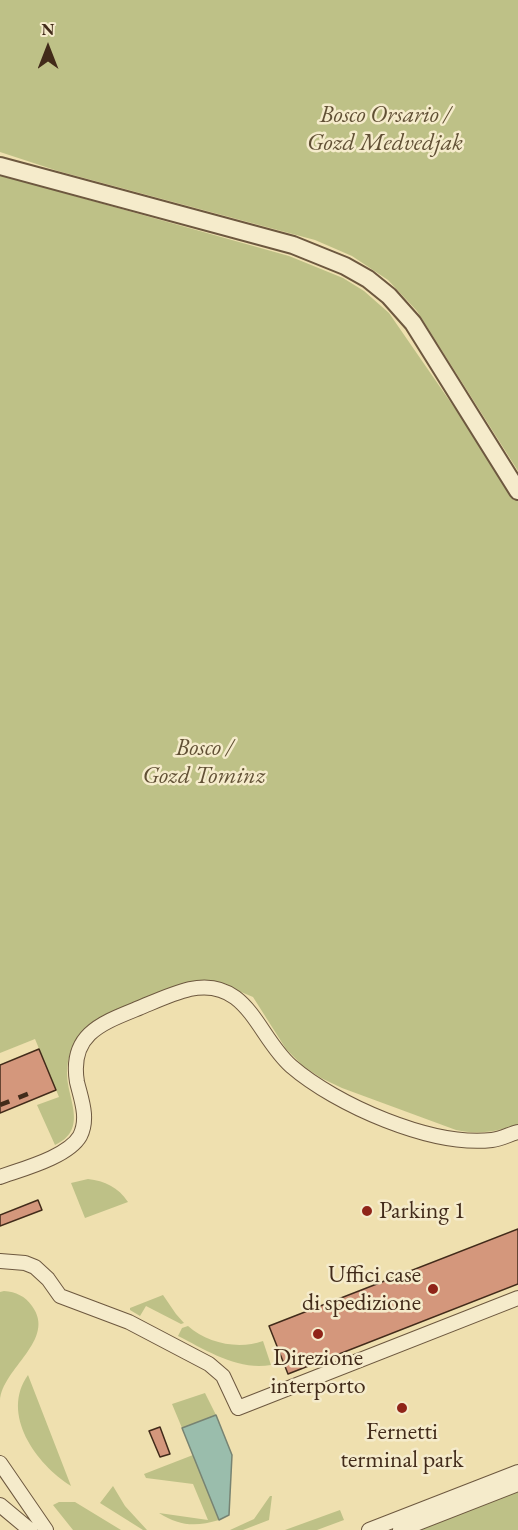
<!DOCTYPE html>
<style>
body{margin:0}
#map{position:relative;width:518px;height:1530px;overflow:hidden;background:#efe0af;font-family:"EB Garamond",serif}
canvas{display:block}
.north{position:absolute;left:18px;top:18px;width:60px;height:60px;-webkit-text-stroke:4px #f5ebcb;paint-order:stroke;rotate:0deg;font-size:16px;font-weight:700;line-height:24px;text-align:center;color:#422b1a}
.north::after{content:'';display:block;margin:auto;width:21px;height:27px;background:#422b1a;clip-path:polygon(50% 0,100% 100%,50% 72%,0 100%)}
</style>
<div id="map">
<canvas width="518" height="1530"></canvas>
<div class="north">N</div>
</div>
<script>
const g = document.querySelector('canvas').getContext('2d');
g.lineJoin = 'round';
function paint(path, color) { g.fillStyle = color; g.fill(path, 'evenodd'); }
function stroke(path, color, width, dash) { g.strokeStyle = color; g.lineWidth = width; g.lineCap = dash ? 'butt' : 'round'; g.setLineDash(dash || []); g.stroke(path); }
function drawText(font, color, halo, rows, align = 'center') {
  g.font = font + ' "EB Garamond",serif'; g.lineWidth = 5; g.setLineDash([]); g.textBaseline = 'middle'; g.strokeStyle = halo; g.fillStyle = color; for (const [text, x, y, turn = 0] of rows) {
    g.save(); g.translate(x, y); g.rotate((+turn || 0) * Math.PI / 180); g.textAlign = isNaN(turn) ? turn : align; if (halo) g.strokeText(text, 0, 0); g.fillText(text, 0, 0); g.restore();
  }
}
const green = new Path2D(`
 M0 0H518V471L417 311 388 280 352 256 315 240 58 171 0 152Z
 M0 175 289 256 343 278 364 291 389 313 518 500V1124C496 1132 478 1135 456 1130L342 1088 321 1078 303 1066 286 1049 253 997 222 984 207 982 81 1034C72 1045 67 1058 67 1073 67 1099 89 1129 55 1145L37 1105 59 1097 35 1039 0 1053Z
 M88 1179C105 1181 118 1187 128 1202L85 1218 71 1183Z
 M4 1291C16 1292 25 1296 32 1306 57 1340 2 1368 0 1401V1292Z
 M163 1295 176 1314 184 1323 181 1324 146 1306 140 1316 130 1310V1308Z
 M188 1326C207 1343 238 1350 263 1341L271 1365C238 1371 206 1350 178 1336L182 1328Z
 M28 1375 71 1486C36 1464 0 1414 28 1375Z
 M205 1393 216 1415 182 1428 172 1404Z
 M193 1455 219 1520C196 1527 179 1526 159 1513L208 1520 193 1484 146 1478 144 1474Z
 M113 1486 125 1506 147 1530H143L100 1503Z
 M518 1490V1530H418Z
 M270 1496H272L269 1520 243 1530H230L254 1519Z
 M59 1502H75L121 1530H73L53 1505Z
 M340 1510 344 1520 317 1530H285Z`);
const water = new Path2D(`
 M216 1415 232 1455 229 1515 219 1520 182 1428Z`);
const building = new Path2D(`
 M39 1049 56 1090 0 1113V1065Z
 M38 1200 42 1210 0 1226V1215Z
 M518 1229V1284L288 1374 269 1326Z
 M160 1427 170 1454 160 1457 149 1431Z`);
const minor = new Path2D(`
 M0 1177C22 1169 68 1157 80 1136 89 1118 81 1099 77 1082 69 1034 102 1023 139 1008 156 1001 173 993 190 989 248 977 257 1036 291 1066 336 1105 432 1147 492 1140 501 1139 510 1134 518 1132
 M0 1261 25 1263 35 1267 48 1279 60 1296 129 1322 209 1364 223 1376 238 1408 518 1298
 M0 1463 46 1530
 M0 1505 30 1530
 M369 1530 518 1472
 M400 1530 518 1484`);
const tertiary = new Path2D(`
 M0 166 293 245 345 266 368 279 389 296 413 323 518 491`);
const rail = new Path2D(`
 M0 1105 30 1093`);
const markers = [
 [367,1211,6,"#8f2418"],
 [433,1289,6,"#8f2418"],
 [318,1334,6,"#8f2418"],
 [402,1408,6,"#8f2418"]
];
const parkNames = [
 ["Bosco Orsario /",385,115],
 ["Gozd Medvedjak",385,143],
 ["Bosco /",204,748],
 ["Gozd Tominz",204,776]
];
const poiNames = [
 ["Parking 1",379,1211,"left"],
 ["Uffici case",421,1275,"right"],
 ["di spedizione",421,1303,"right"],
 ["Direzione",318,1358],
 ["interporto",318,1386],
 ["Fernetti",402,1432],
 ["terminal park",402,1460]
];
paint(green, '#bec187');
paint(water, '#9abdac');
stroke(water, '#778372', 1.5);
paint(building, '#d4977c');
stroke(building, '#422b1a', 1.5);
stroke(minor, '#6d583f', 16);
stroke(tertiary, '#6d583f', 20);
stroke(minor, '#f5ebcb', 14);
stroke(tertiary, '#f5ebcb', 16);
stroke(rail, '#422b1a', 4.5, [10, 10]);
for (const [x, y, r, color] of markers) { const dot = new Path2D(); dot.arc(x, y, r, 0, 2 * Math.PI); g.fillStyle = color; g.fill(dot); stroke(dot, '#f5ebcb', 2); }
drawText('italic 24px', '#615035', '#f5ebcb', parkNames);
drawText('24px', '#422b1a', '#f5ebcb', poiNames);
</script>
